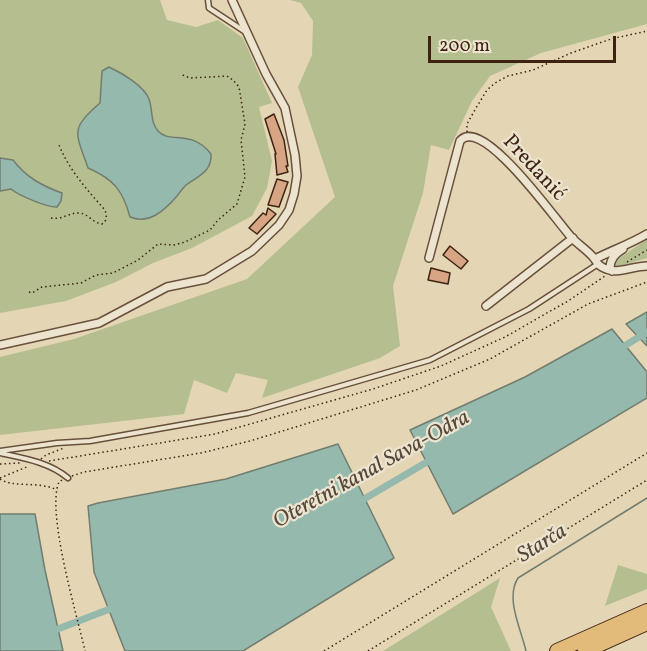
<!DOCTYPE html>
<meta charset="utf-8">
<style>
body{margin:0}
#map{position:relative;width:647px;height:651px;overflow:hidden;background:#e4d6b5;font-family:Vollkorn,serif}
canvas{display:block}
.scale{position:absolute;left:428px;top:36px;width:188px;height:27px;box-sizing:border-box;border:3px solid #3e2313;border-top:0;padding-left:8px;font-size:18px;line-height:21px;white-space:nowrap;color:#3e2313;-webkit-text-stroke:4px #ede4cf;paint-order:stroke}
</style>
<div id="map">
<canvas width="647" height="651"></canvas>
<div class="scale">200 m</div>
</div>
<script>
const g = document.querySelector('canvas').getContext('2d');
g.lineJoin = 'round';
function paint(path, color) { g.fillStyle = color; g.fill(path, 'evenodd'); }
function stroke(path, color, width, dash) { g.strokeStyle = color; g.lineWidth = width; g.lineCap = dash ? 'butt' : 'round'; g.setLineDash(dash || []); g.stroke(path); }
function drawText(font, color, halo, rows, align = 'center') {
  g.font = font + ' Vollkorn,serif'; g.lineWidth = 4.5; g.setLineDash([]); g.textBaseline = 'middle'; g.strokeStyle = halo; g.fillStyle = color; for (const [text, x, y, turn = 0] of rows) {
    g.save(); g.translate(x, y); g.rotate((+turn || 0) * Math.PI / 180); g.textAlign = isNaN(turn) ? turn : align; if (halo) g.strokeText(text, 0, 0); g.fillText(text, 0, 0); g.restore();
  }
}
const green = new Path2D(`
 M0 0H160L167 20 196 27 218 20 243 38 272 103 259 107 272 161 267 188 252 216 192 248 153 263 116 282 66 301 0 313Z
 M290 0H647V24L541 53 490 76 472 101 449 150 431 145 423 193 393 286 400 346 380 358 262 398 268 380 236 373 227 393 194 380 184 414 0 435V357L74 339 247 279 335 197 298 87 312 55 313 21 301 3Z
 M647 239V258L617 267 614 262Z
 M618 565 647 574V589L605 606Z
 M500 578 491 607 511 651H383Z`);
const water = new Path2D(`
 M109 67C122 73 144 86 149 99 153 110 150 122 158 131 169 144 192 129 211 154 212 172 198 176 186 185 183 188 180 192 177 196 165 210 149 225 130 217 123 191 114 179 88 168 76 133 69 129 100 103L102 71Z
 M0 158 13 160C26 177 42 186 62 193L61 201 57 207C48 208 18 195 11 189L0 191Z
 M647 312V346L626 324Z
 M612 329 647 372V398L453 514 410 430 525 377Z
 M338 444 394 558 243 651H125L94 572 88 506 98 503 226 479Z
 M0 514H35L45 570 63 651H0Z`);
const stream = new Path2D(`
 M526 651C521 629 505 598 518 578L647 498`);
const canal = new Path2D(`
 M618 350 647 332
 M359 502 432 459
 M50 632 115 607`);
const building = new Path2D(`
 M274 114 284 140 288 166H286L288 172 277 175 275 154H276L265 119Z
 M277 179 288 182 279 207 268 205Z
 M268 208 276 214 257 234 249 228 263 213 266 215Z
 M450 246 468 261 461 269 443 255Z
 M431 268 450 273 448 284 428 280Z`);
const path = new Path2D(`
 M467 132V124L476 108 487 90 495 83 508 76 533 70 571 53 611 39 647 31
 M51 218C63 220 70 212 80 213 88 214 93 223 102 224 107 221 107 216 105 210 88 191 69 170 59 145
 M627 262 647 250
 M29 292 32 293 42 287 81 283 96 275 113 273 138 260 158 244 174 245 185 242 210 230 218 220 237 204 245 177 241 140 245 124 239 87 233 80 227 76 190 78 180 74
 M41 459 46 455 64 448
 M49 461 215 434 373 389 441 366 505 337 568 301 605 276
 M0 464 20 463
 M72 476 84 472 201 453 250 441 416 390 490 359 588 304 647 282
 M0 478 29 466
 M0 479C13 488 36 481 55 489
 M62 480 59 482C46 512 77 615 85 651
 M324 651 647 453
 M368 651 647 480`);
const service = new Path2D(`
 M208 0 209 8 244 31
 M0 451 57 443 90 441 248 413 430 360 529 309 598 264
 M0 453C23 458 49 462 68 478`);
const minor = new Path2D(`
 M429 258 460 141C482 114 557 222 572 238 579 245 587 250 593 257 596 260 597 265 602 267 617 276 631 266 647 266
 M595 259C613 250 630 244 647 234
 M612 271 610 267C611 258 615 254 623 249
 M486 306 573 238
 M0 345 99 323 167 287 206 279 252 251 279 225 289 210 294 194 297 176 295 155 285 108 266 74 232 0`);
const motorway = new Path2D(`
 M557 651 647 611
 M585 651 647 623`);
const streetNames = [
 ["Predanić",533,169,47]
];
const waterNames = [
 ["Oteretni kanal Sava-Odra",372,471,-29],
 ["Starča",543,545,-32]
];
paint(green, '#b4be8e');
paint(water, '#95b9ad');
stroke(water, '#727d6f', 1.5);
stroke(stream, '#727d6f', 1.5);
stroke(canal, '#95b9ad', 7);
paint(building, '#d8a584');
stroke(building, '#3e2313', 1.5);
stroke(service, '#68503c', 7);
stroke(minor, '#68503c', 10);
stroke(motorway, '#3e2313', 16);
stroke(path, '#3e2313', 1.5, [1.5, 3]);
stroke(service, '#ede4cf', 4);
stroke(minor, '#ede4cf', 7);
stroke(motorway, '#e2bb7a', 14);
drawText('21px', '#3e2313', '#ede4cf', streetNames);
drawText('italic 22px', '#54483a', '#ede4cf', waterNames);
</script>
